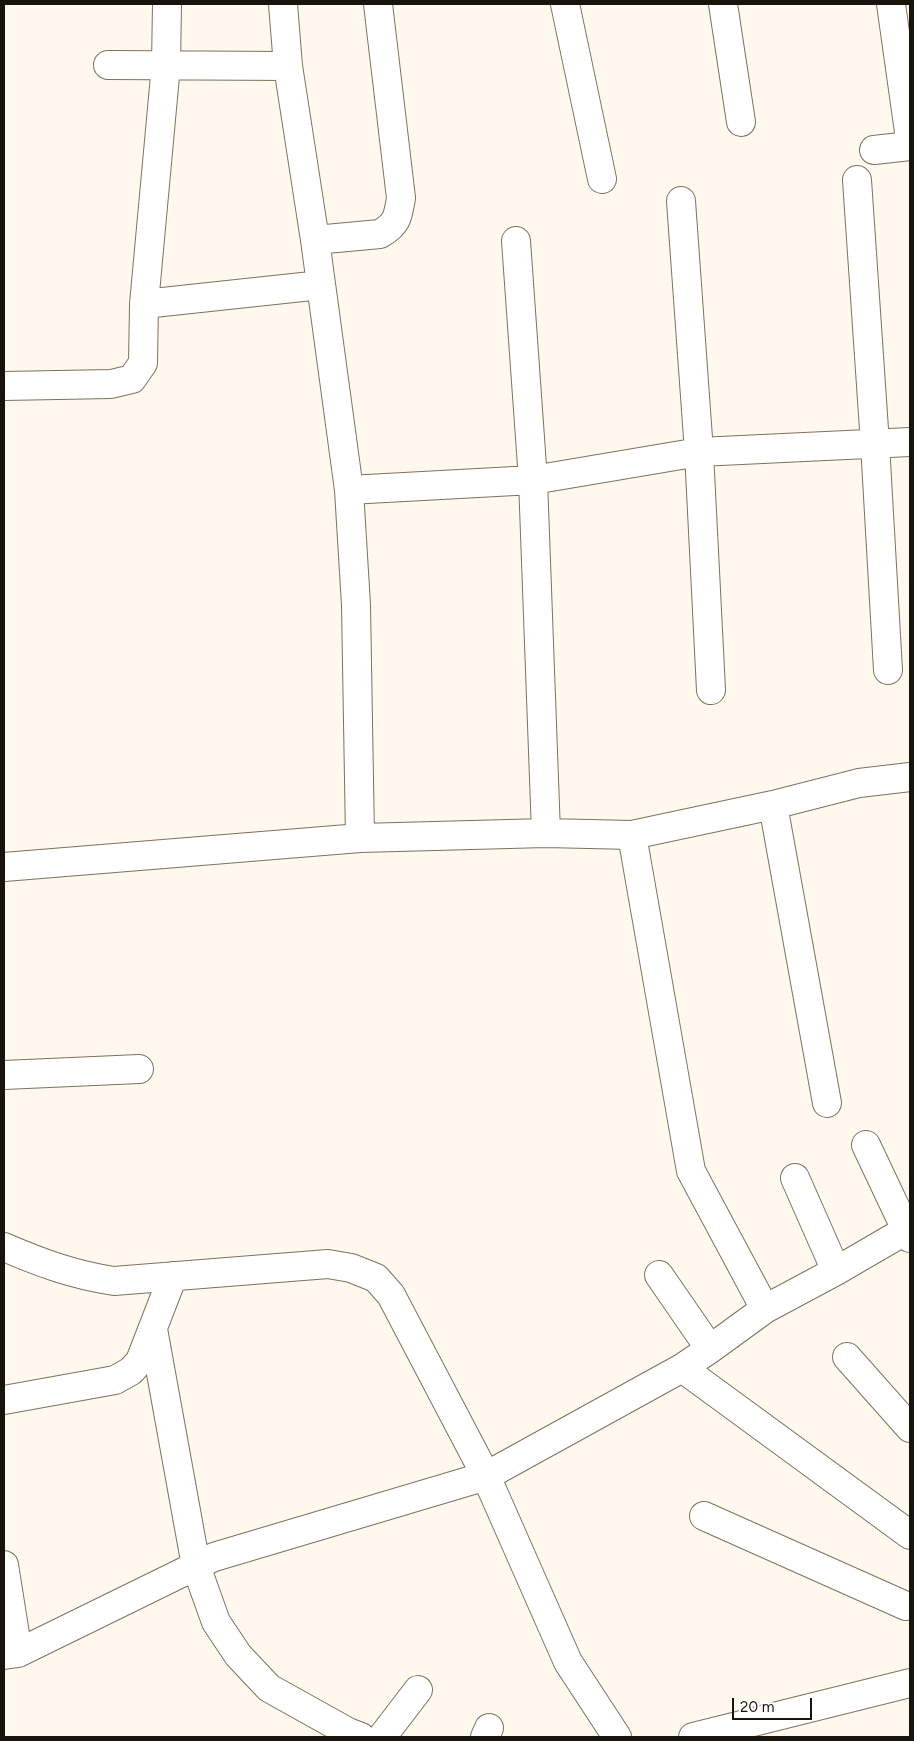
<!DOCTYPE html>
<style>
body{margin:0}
#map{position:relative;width:914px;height:1741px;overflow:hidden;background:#fef8ef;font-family:Figtree,sans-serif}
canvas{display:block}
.frame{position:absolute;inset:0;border:5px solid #18130b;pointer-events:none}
.scale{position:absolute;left:732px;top:1698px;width:80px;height:22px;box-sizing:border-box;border:2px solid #18130b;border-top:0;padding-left:6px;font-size:15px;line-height:18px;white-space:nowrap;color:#18130b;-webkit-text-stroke:4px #fff;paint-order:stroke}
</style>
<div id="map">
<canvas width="914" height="1741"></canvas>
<div class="frame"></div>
<div class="scale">20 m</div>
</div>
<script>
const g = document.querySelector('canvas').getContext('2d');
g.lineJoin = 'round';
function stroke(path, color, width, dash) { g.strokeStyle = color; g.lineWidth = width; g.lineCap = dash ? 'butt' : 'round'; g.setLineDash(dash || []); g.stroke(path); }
const minor = new Path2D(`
 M565 4 602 179
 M723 4 741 122
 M891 4 910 139
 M108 65 288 66
 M874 150 910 146
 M857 180 875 444 888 670
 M681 201 699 452 711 690
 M315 240 380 234C397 224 398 217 401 198L378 4
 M516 241 533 480 546 833
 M144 304 321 285
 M4 386 111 384 132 379 143 363 144 304 166 65 167 4
 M349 490 533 480 699 452 910 442
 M773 805 827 1103
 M632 835 691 1171 765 1309
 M360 838 546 833 632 835 773 805 859 783 910 777
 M4 867 360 838 356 605 349 490 315 240 288 66 283 4
 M4 1075 139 1069
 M866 1145 910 1238
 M795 1178 836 1271
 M4 1247C41 1263 74 1275 114 1281L328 1264 351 1268 376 1278 391 1295 486 1476 682 1368 710 1349 765 1309 836 1271 910 1228
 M659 1275 710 1349
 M153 1329 196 1566 216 1622 238 1655 269 1688 348 1732 361 1737
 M847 1357 910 1428
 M682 1368 910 1535
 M4 1400 115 1380 131 1371 140 1361 173 1276
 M704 1516 906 1606
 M4 1565 18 1653
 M4 1655 18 1653 214 1557 486 1476 568 1662 617 1737
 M382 1737 418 1690
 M485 1737 489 1728
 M693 1737 910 1683`);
stroke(minor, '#7f715c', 30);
stroke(minor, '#fff', 28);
</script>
